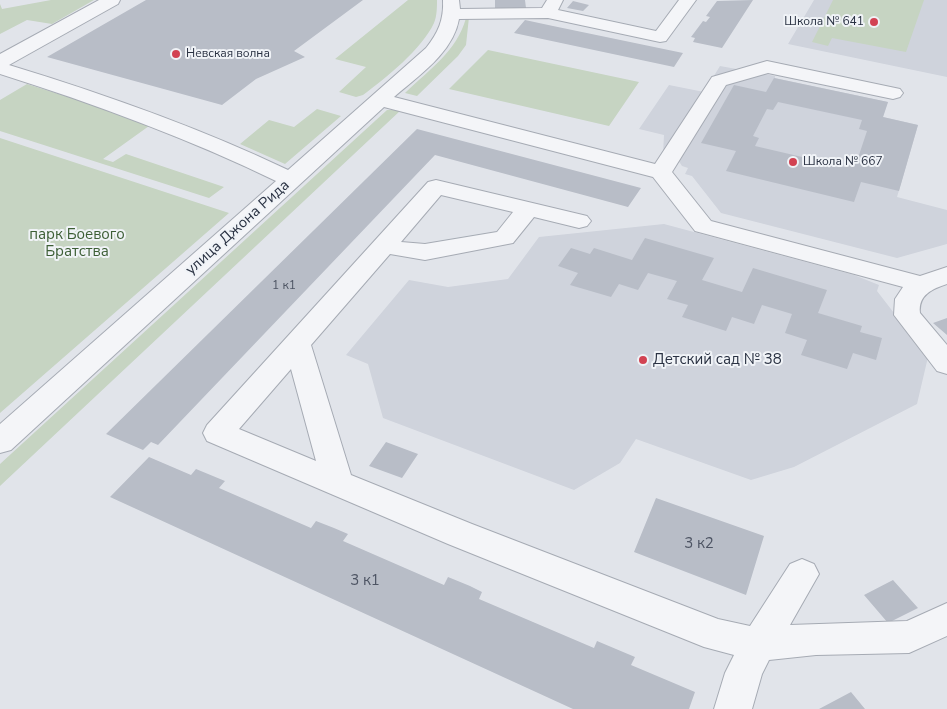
<!DOCTYPE html>
<meta charset="utf-8">
<style>
body{margin:0}
canvas{display:block;background:#e1e4ea}
</style>
<canvas width="947" height="709"></canvas>
<script>
const g = document.querySelector('canvas').getContext('2d');
g.lineJoin = 'round';
function paint(path, color) { g.fillStyle = color; g.fill(path, 'evenodd'); }
function stroke(path, color, width, dash) { g.strokeStyle = color; g.lineWidth = width; g.lineCap = dash ? 'butt' : 'round'; g.setLineDash(dash || []); g.stroke(path); }
function drawText(font, color, halo, rows, align = 'center') {
  g.font = font + ' "Nunito Sans",sans-serif'; g.lineWidth = 4; g.setLineDash([]); g.textBaseline = 'middle'; g.strokeStyle = halo; g.fillStyle = color; for (const [text, x, y, turn = 0] of rows) {
    g.save(); g.translate(x, y); g.rotate((+turn || 0) * Math.PI / 180); g.textAlign = isNaN(turn) ? turn : align; if (halo) g.strokeText(text, 0, 0); g.fillText(text, 0, 0); g.restore();
  }
}
const built = new Path2D(`
 M814 0H947V77L788 44Z
 M720 66 775 76V78L888 102 883 117 918 125 897 197 947 210V244L897 258 721 213 692 176 685 174 688 168 682 166 676 157 663 154 664 135 639 129 669 85 704 92Z
 M664 224 854 275 879 285 877 291 928 357 917 404 794 467 751 480 636 439 620 463 574 490 383 418 368 364 346 355 409 280 448 287 508 279 539 237Z`);
const green = new Path2D(`
 M51 0H94L52 24 27 20 0 34V4L2 9Z
 M408 0H437C437 7 437 16 434 23 422 49 386 78 363 95L356 97 339 92 366 67 335 59Z
 M833 0H924L906 52 832 38 828 46 812 42Z
 M469 17 466 45 458 56 417 96 405 93C429 70 457 51 466 18Z
 M488 50 639 82 609 126 449 89Z
 M27 84 97 106 149 126 103 159 113 162 126 154 224 187 209 198 0 131V100Z
 M317 109 341 116 285 164 240 144 269 120 294 127Z
 M387 110H401L0 486V464Z
 M0 138 229 213 0 413Z`);
const building = new Path2D(`
 M146 0H363L294 51 305 57 256 79 222 105 47 57Z
 M495 0H525L526 8H495Z
 M753 0 722 48 693 42 695 38 691 37 703 21 706 22 710 17 706 16 717 1Z
 M573 1 589 5 583 11 567 8Z
 M525 20 553 26 683 53 674 67 514 33Z
 M774 78 888 102 883 117 918 125 899 191 861 182 854 202 726 171 736 151 701 143 734 85 766 92ZM778 102 862 120 859 129 867 131 857 161 848 159 845 167 755 146 759 138 753 136 767 109 773 110Z
 M417 129 641 188 628 207 435 155 158 445 151 442 143 450 106 434Z
 M645 238 714 258 702 280 742 292 753 268 827 290 818 313 862 326 860 332 882 338 876 360 853 353 847 369 801 355 807 340 785 333 792 314 762 305 754 324 732 317 726 331 682 317 688 305 667 299 677 281 648 273 638 290 619 284 611 297 570 285 578 273 558 266 571 248 590 254 594 248 632 260Z
 M947 318V335L933 323Z
 M386 442 418 454 402 478 369 466Z
 M149 457 191 475 196 469 225 481 219 488 311 528 316 521 334 528 348 534 343 541 444 585 448 577 470 586 482 592 479 599 594 648 597 641 635 657 631 665 695 692 689 709H573L110 497Z
 M656 498 764 536 746 595 634 552Z
 M893 580 918 608 888 623 864 595Z
 M851 692 865 709H819Z`);
const minor = new Path2D(`
 M99 0H120L118 4 9 65C104 94 198 127 288 170L426 48C438 33 444 20 443 0H459L460 9 542 8 547 0H563L558 10 656 31 679 0H696L666 41 660 42 548 18 459 19C453 53 418 76 394 97L655 164 712 77 767 61 900 89 903 93 900 97 893 99 768 73 726 85 672 172 711 221 920 276 947 267V284C932 289 918 295 920 313L947 345V374L937 371 894 315 895 299 903 287 695 231 653 177 384 107 11 450 0 453V424L276 181C187 138 95 104 0 74V54Z
 M436 180 587 216 591 221 587 226 579 228 534 217 513 243 425 260 390 254 311 345 351 475 472 524 718 619 750 626 790 564 802 559 814 564 819 574 790 625 907 621 947 603V636L909 653 816 655 769 660 762 674 752 709H714L725 673 734 655 704 647 448 544 207 441 203 433 207 425 428 182ZM441 195 513 212 497 232 425 244 401 242ZM291 369 316 461 239 429Z`);
const markers = [
 [874,22,5,"#d24252"],
 [176,54,5,"#d24252"],
 [793,162,5,"#d24252"],
 [643,360,5,"#d24252"]
];
const farPoinames = [
 ["Школа № 641",864,22,"right"],
 ["Невская волна",186,54],
 ["Школа № 667",803,162]
];
const numberNames = [
 ["1 к1",284,286]
];
const streetNames = [
 ["улица Джона Рида",238,228,-42]
];
const parkNames = [
 ["парк Боевого",77,235],
 ["Братства",77,252]
];
const poiNames = [
 ["Детский сад № 38",653,360]
];
const nearNumbernames = [
 ["3 к2",699,544],
 ["3 к1",365,581]
];
paint(built, '#cfd3dc');
paint(green, '#c6d4c2');
paint(building, '#b8bdc7');
stroke(minor, '#a6abb4', 2);
paint(minor, '#f4f5f8');
for (const [x, y, r, color] of markers) { const dot = new Path2D(); dot.arc(x, y, r, 0, 2 * Math.PI); g.fillStyle = color; g.fill(dot); stroke(dot, '#f0f3f7', 2); }
drawText('12px', '#293142', '#f0f3f7', farPoinames, 'left');
drawText('12px', '#4d5463', null, numberNames);
drawText('15px', '#293142', '#f0f3f7', streetNames);
drawText('15px', '#3c5e35', '#f0f3f7', parkNames);
drawText('15px', '#293142', '#f0f3f7', poiNames, 'left');
drawText('15px', '#4d5463', null, nearNumbernames);
</script>
